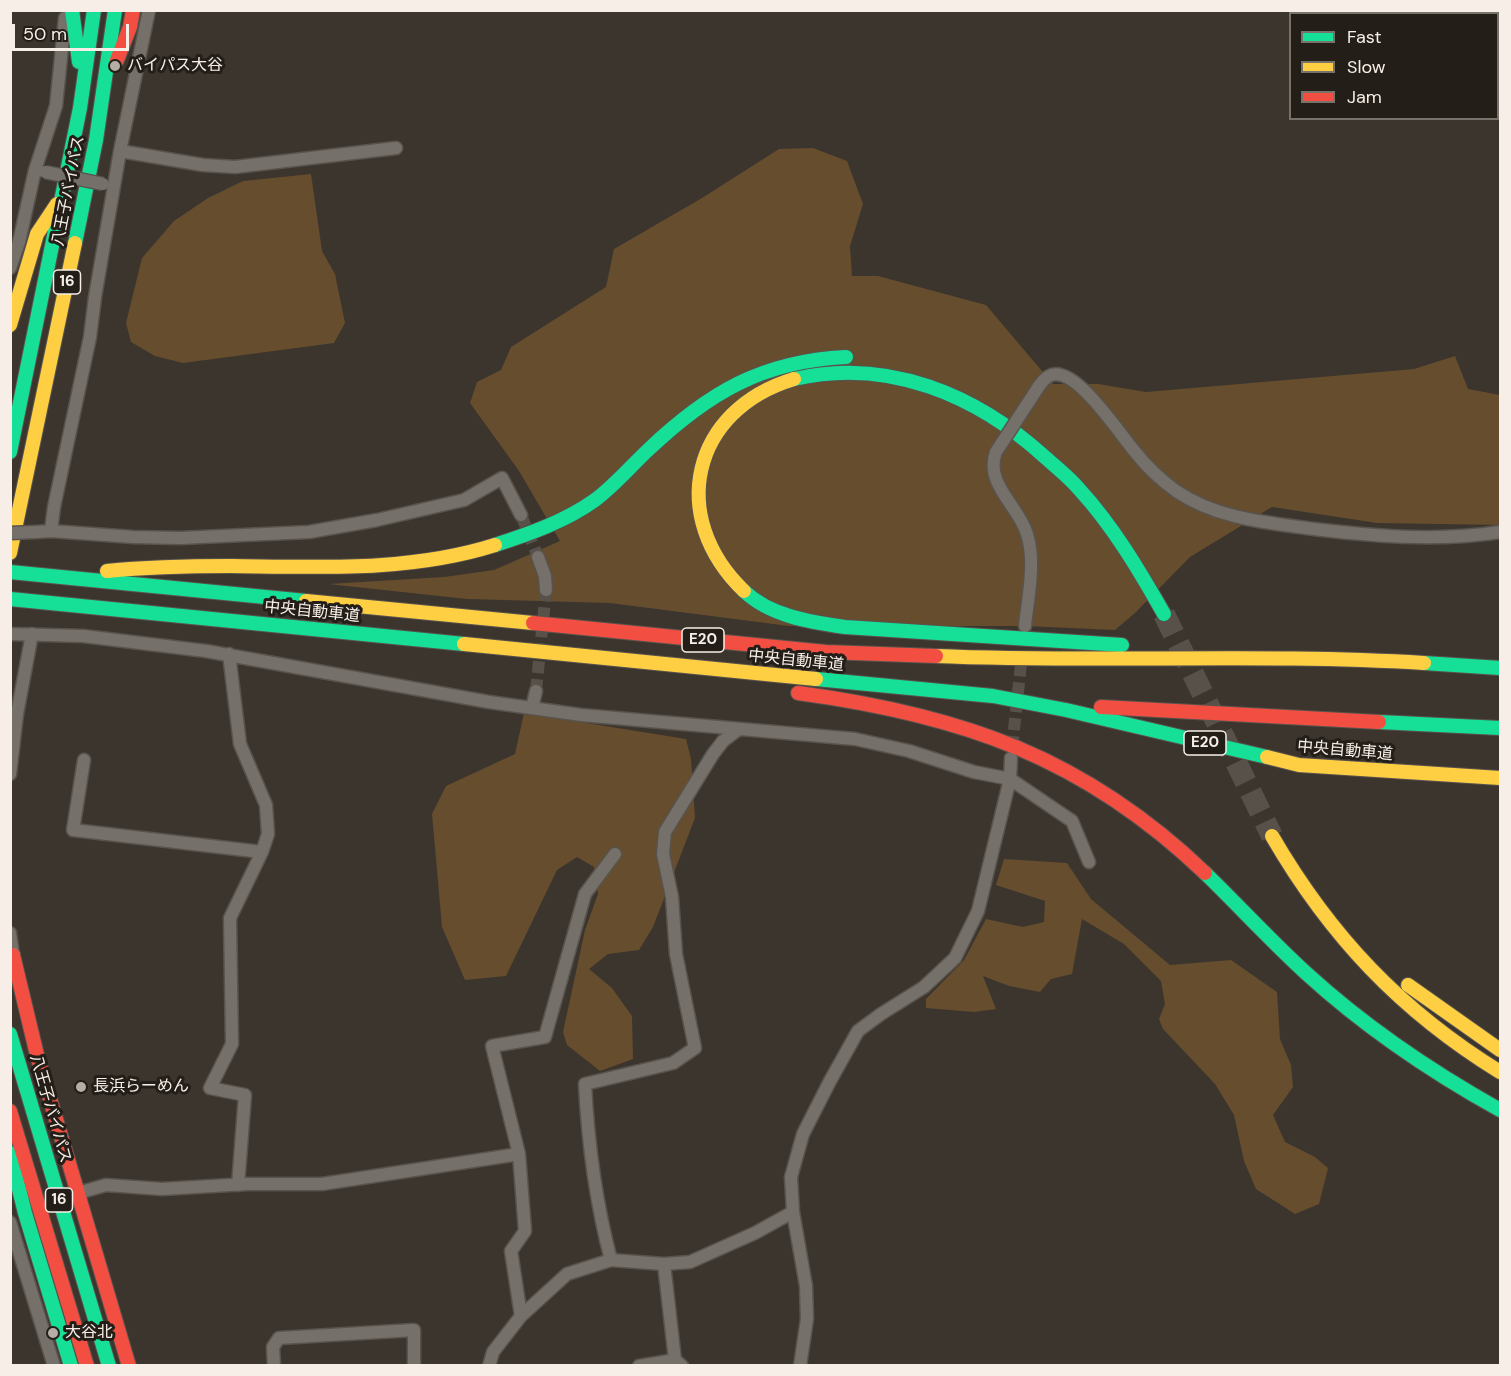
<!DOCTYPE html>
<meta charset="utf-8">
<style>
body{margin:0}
#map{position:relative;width:1511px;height:1376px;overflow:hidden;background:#3b352e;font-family:"DM Sans",sans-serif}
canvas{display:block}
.frame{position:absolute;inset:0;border:12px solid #f7efe7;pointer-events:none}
.legend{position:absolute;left:1289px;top:12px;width:210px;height:108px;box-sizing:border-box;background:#231e18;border:2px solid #78726b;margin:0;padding:8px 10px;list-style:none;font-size:18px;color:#f7efe7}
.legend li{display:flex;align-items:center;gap:12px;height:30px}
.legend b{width:30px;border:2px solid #78726b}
.scale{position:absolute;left:12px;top:24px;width:117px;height:27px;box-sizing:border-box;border:3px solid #f7efe7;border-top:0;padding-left:8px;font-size:18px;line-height:21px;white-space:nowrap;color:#f7efe7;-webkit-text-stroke:4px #231e18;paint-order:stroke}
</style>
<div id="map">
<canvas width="1511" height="1376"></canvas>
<div class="frame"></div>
<ul class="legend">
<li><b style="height:8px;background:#16e098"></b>Fast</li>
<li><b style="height:8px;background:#ffcf43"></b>Slow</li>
<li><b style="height:8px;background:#f24e42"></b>Jam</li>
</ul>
<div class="scale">50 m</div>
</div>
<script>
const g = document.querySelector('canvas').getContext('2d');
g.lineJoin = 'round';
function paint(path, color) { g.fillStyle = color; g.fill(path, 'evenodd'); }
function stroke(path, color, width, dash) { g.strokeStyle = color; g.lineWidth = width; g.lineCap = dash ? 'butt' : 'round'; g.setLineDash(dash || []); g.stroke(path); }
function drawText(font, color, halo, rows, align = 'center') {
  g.font = font + ' "DM Sans","Noto Sans JP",sans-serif'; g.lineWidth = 6; g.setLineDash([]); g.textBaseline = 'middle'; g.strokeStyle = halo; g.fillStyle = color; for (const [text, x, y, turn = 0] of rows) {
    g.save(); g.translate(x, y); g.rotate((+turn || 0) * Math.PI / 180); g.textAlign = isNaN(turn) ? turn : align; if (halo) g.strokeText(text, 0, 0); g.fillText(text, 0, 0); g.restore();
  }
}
const green = new Path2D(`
 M813 148 847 161 863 204 850 246 852 276H878L986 305 1053 384H1098L1146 392 1414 369 1455 356 1468 389 1500 395V525L1377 523 1272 507 1190 557 1135 613 1115 630 1025 626H789L610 603 467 599 328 584 444 577 494 570 560 541 519 471 470 403 477 382 501 370 511 347 606 287 614 249 702 198 779 149Z
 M311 174 322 251 335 274 345 323 334 343 183 363 155 356 131 342 126 323 142 258 174 221 208 198 243 181Z
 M524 713 686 739 691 759 695 818 653 927 639 950 608 954 589 969 612 988 632 1016 633 1059 600 1071 567 1045 563 1032 585 930 598 894 594 867 577 857 557 870 506 976 465 980 442 927 432 814 446 786 515 754Z
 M1004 859 1067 863 1091 899 1170 965 1231 960 1277 992 1280 1039 1291 1065 1293 1087 1273 1115 1285 1142 1315 1157 1328 1168 1319 1204 1295 1214 1256 1189 1244 1161 1234 1115 1215 1084 1163 1029 1159 1019 1165 1004 1161 981 1124 944 1082 919 1072 974 1051 979 1040 992 1009 986 983 976 996 1009 974 1012 926 1008V999L964 960 986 919 1023 927 1044 922 1045 901 996 885Z`);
const streetTunnel = new Path2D(`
 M521 515 538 557
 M536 691 546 590
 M1012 748 1022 655`);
const highwayTunnel = new Path2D(`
 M1164 614 1272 836`);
const street = new Path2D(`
 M120 151 203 165 235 167 396 148
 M10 268 19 242 35 170 56 106 65 18
 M1039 386C1045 378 1051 372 1061 375 1085 381 1120 434 1136 453 1147 467 1161 480 1176 491 1214 517 1261 522 1306 528 1370 536 1436 542 1500 532
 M996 452C984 484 1019 506 1027 534 1036 562 1028 597 1025 626
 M51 531 54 507 90 337 95 297 120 151 149 10
 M36 532 51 531 133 537 180 538 309 532 377 520 464 500 502 478 521 515
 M538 557 545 576 546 590
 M10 634 83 636 206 651 489 702 581 715 855 739 909 751 974 772 1010 779 1072 821 1089 862
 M229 654 240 744 266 805 268 834 262 852 230 918 232 1044 210 1088 245 1095 238 1185
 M532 708 536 691
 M84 760 73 830 262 852
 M10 774 17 714 32 634
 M10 933 13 955
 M519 1154 492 1046 545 1037 585 894 615 854
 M78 1193 106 1185 162 1189 247 1184H322L519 1154 525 1231 511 1251 521 1316
 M10 1222 54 1366
 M611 1260C596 1203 588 1143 585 1084L673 1063 695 1048 676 954 672 897 663 854 665 832 713 754 723 741 739 729
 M664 1264 675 1360
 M274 1366 273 1347 279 1338 414 1330V1366
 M489 1366 493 1352 521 1316 567 1274 611 1260 664 1264 690 1262 755 1233 793 1212
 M639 1366 675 1360 682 1366
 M800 1366 807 1319 806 1286 793 1212 791 1177 803 1134 830 1081 858 1031 881 1014 924 987 955 958 978 911 1010 779 1011 758`);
const fast = new Path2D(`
 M72 10 79 62
 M75 243 96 140 115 10
 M794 379C888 357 977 395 1046 458 1057 468 1069 477 1079 489 1113 526 1139 570 1164 614
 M10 452 80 108 94 10
 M495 545C529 534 566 521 595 500 614 486 631 466 648 450 708 393 762 361 846 357
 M10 572 306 601
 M744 591C770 616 810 622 845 627L1122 645
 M10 599 464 644
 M1424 663 1500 668
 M816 679 993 696 1066 710 1267 757
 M1379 722 1500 728
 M1205 873C1239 906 1271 941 1306 973 1365 1027 1430 1071 1500 1110
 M10 955H13
 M10 1034 109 1366
 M10 1153 25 1213 71 1366`);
const slow = new Path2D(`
 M10 325 37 234 57 204
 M10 553 75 243
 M107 571C148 567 189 566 231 566 319 567 410 572 495 545
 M744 591C667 517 691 410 794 379
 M306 601 533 623
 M464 644 816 679
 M936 656C1099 663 1262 653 1424 663
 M1267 757 1299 765 1500 778
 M1272 836C1330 936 1401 1011 1500 1072
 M1408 985 1500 1050`);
const jam = new Path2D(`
 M117 60 130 27 133 10
 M533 623 826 652 936 656
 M798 693C961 715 1084 757 1205 873
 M1101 707 1379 722
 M13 955 37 1055 129 1366
 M10 1111 87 1366`);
const streetBridge = new Path2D(`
 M45 172 103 184
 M996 452 1039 386
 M10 533 36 532`);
const markers = [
 [115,66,6,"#b5aea6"],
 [81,1087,6,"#b5aea6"],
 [53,1333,6,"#b5aea6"]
];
const shields = [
 [67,282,27],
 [703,640,42],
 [1205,743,42],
 [59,1200,27]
];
const shieldNames = [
 ["16",67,282],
 ["E20",703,640],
 ["E20",1205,743],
 ["16",59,1200]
];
const poiNames = [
 ["バイパス大谷",127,66],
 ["長浜らーめん",93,1087],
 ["大谷北",65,1333]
];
const streetNames = [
 ["八王子バイパス",69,191,-79],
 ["中央自動車道",312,612,6],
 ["中央自動車道",796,661,6],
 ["中央自動車道",1345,751,5],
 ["八王子バイパス",50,1109,74]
];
paint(green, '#654d2e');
stroke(streetTunnel, '#57514a', 12, [12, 6]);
stroke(highwayTunnel, '#57514a', 22, [22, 11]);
stroke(street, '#59534d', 15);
stroke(fast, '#59534d', 16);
stroke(slow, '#59534d', 16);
stroke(jam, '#59534d', 16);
stroke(street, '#75706a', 12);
stroke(fast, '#16e098', 14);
stroke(slow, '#ffcf43', 14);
stroke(jam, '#f24e42', 14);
stroke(streetBridge, '#59534d', 15, []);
stroke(streetBridge, '#75706a', 12);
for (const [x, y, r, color] of markers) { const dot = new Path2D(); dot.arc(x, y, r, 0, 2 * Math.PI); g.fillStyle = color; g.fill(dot); stroke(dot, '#231e18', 2); }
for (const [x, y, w] of shields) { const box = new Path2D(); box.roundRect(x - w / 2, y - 12, w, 24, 4.5); g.fillStyle = '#231e18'; g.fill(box); stroke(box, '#f7efe7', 1.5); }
drawText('bold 15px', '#f7efe7', null, shieldNames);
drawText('16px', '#f7efe7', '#231e18', poiNames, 'left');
drawText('16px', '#f7efe7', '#231e18', streetNames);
</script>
